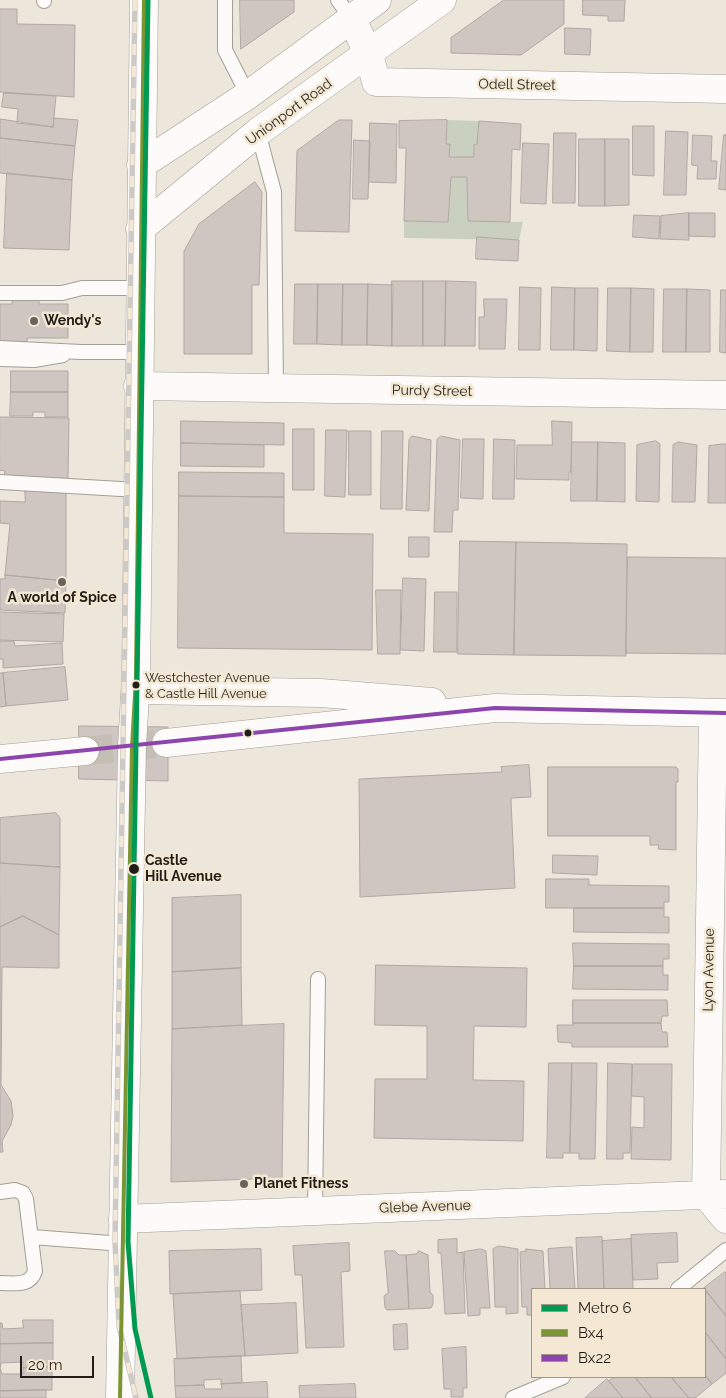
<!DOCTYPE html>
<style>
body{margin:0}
#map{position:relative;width:726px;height:1398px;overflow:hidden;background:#ede6db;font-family:Raleway,sans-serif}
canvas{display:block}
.legend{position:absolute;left:531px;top:1288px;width:175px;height:90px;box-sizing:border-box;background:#f4e8d4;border:1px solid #a09788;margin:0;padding:6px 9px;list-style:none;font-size:15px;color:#221e17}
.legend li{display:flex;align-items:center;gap:10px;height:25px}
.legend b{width:25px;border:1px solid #a09788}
.scale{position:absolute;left:20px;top:1356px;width:74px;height:22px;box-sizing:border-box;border:2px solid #221e17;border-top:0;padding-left:6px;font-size:15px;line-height:18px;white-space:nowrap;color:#221e17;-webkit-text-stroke:4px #f4e8d4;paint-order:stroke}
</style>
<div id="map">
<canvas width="726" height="1398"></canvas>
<ul class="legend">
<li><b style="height:6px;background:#009952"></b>Metro 6</li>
<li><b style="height:6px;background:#799534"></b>Bx4</li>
<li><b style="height:6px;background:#8e44ad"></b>Bx22</li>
</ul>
<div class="scale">20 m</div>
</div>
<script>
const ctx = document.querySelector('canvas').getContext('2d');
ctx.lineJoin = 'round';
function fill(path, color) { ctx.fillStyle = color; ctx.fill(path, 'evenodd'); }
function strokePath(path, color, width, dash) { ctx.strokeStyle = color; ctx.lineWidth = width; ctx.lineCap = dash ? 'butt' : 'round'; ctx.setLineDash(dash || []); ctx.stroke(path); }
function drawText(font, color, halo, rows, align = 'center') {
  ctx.font = font + ' Raleway,sans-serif'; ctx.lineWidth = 5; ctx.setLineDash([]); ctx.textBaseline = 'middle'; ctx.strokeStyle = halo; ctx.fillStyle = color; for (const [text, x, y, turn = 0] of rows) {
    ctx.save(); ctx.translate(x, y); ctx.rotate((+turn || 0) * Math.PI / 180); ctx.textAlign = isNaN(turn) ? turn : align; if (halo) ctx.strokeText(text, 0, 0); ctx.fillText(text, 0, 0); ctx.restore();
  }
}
const green = new Path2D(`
 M447 120 479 121 477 144 474 146V157H449L450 144H446Z
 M451 177H467L468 221 523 222 519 240 404 238V221L448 222Z`);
const building = new Path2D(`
 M240 0H294V12L241 49Z
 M504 0H564V24L521 55 451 53V38Z
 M583 0H625L624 21H608V16L583 15Z
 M0 9H17V24L75 25 74 97 0 92Z
 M565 28 591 29 590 55 565 54Z
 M4 93 56 96 53 127 17 123 18 109 2 107Z
 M54 118 78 120 75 146 0 138V119L53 127Z
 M339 120H352L349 232 295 231 297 151Z
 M447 120 446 144H450L449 157H474V145L477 144 479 121 521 124 520 150 512 149 510 222 468 221 467 177H451L448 222 404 221 406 148H399V121Z
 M370 123 397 124 396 183 369 182Z
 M633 126H654V176L633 175Z
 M666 131 688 132 686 195H664Z
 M554 133H576L575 203H553Z
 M693 135 712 136 711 161H717L716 179H697L698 166 692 165Z
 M724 135H726V190L719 189Z
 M0 138 75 146 72 180 0 173Z
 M579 139H605V206H579Z
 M605 139H629V205L605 206Z
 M354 140 370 141 368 199H353Z
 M523 143 549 144 546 204 521 203Z
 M7 173 72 180 69 250 4 248Z
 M255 182 262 192 259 285H252V354H184V251L199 224Z
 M689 213H715V237L689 236Z
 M689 213V240L660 239 661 216Z
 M634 215 660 216 659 239 633 237Z
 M477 237 519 240 518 261 476 259Z
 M392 281H423V346H392Z
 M423 281H446L445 346H423Z
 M446 281 476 282 475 346H445Z
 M295 284H318L317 344H294Z
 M318 284H343L342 345 317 344Z
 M343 284H368L367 345H342Z
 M368 284 393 285 392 346 367 345Z
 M520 287 541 288 540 350H519Z
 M552 287 575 288 574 350H551Z
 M575 288H598L597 351 574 350Z
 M608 288H631L630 352 607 351Z
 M631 288 654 289 653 352H630Z
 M664 289H687L686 352H663Z
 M687 289 710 290V352H686Z
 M721 290H726V353L720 352Z
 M12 297H39V304H68V338H27V342H0V304H12Z
 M484 299H507L505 349H479V317H484Z
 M11 371H68V392H11Z
 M11 392H68V417H45V412H33V416H10Z
 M0 417 69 418 68 479 4 477 5 471 0 470Z
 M181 421 284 423V445L181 443Z
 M552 421 572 422 571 472H569V480L516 479 517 445H552Z
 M293 429H314V490H293Z
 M326 430H347L345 497 325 496Z
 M349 431H371V495H349Z
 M382 431H403L402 509H381Z
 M412 436 431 440 429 511 406 510 409 440Z
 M441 436 460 440 458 510H453L452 532H434L437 440Z
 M463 439H484L483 499 461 498Z
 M494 439 515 440 514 499H493Z
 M656 441 660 444 659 502 636 501 637 445Z
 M572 442H598L597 501H571Z
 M598 442 625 443V502L597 501Z
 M678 442 697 445 695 502H672L673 445Z
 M181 443 264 445V467L181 466Z
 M722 444H726V503H708L709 446Z
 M179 472 284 473V497L179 496Z
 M25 488 66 490V581L5 575 10 524 0 523V501L25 502Z
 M179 496 284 497V533L373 534 372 650 178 648Z
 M409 537H429V557H409Z
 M460 541 516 542 514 655 458 654Z
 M516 542 627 544 626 656 514 655Z
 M628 557 726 558V654L626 653Z
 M5 575 66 581 65 613 0 610V579H5Z
 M403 578 426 579 424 651 401 650Z
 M376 590H401L400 654H378Z
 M435 592H457V652H434Z
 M0 612 64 614 63 642 0 640Z
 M0 641H14L15 646 62 643 63 664 3 668V659H0Z
 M65 667 68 700 6 706 3 673Z
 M0 673H3L6 706 0 707Z
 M79 726 168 727V781L79 779Z
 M529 765 531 797 511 798V801L515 888 360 897 359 779 502 772 501 767Z
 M548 767H676L678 769V782H676V850L658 849 659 845H650V836H548Z
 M56 813 60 818V867L0 863V818Z
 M553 855 598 856 597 875 553 873Z
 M0 863 60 867 59 935 23 916 0 927Z
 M546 879H589V885L669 886V902H664V908H546Z
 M241 895V968L172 972V898Z
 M574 908H664V917H669V933L574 932Z
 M23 916 59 935V968L2 967 1 1085 11 1101 13 1116 11 1125 2 1141 3 1152H0V927Z
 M573 943 669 944V959H663V966H574Z
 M376 965 527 968 526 1027 474 1026 473 1080 524 1081 523 1141 374 1138 375 1079H427V1026L375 1025Z
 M574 966H663V975H668V990L573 989Z
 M241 968 242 1025 172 1029V972Z
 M573 1000H667L668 1016H662L661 1023H573Z
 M573 1023H661L662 1032H667L668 1047H572V1043L558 1042 557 1025H573Z
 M284 1024 282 1178 171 1182 172 1029Z
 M549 1063H572L570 1153H563V1158H547Z
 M572 1063H597L595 1159H579V1153H570Z
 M608 1063 632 1064 630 1153H623V1159H607Z
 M633 1064H672L671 1160 631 1159 632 1127 644 1128V1097L632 1096Z
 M677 1233 678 1262 657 1263 658 1279 633 1280 631 1235Z
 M602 1237 604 1289H578L576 1238Z
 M457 1239V1253L463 1252 465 1313 445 1314 441 1253H438V1240Z
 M631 1239 633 1289H604L602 1241Z
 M349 1243 350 1271 341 1272 344 1347 306 1348 302 1275H295L293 1246Z
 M499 1246 518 1249V1313L506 1314V1307H495L493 1249Z
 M568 1247H572L575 1289H550L548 1249Z
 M261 1249 262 1290 170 1294 169 1251Z
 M481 1249 486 1251 490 1308H480V1315L468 1316 464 1252Z
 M526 1249 543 1251 545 1289H532V1315H527V1307H522L520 1252 526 1251Z
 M385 1251H395L399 1255H406L409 1309 387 1310 385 1308 384 1296 388 1293Z
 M419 1251 428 1255 430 1292 433 1295V1304L431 1308 409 1309 406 1255 416 1254Z
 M725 1272 726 1273V1316L704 1288Z
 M705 1290 726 1316V1359L705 1332Z
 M240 1291 245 1356 177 1359 173 1294Z
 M296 1303 298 1353 245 1356 241 1305Z
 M23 1320H53V1343L0 1344V1323H2L3 1329 23 1328Z
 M407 1324 408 1349 394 1350 393 1325Z
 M705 1332 726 1359V1373L712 1384 705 1375Z
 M53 1343V1367L23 1368V1362L1 1363 0 1368V1344Z
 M466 1347 467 1388H463V1397H451V1389H444L442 1349Z
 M241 1356 242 1383 221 1384V1379L204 1380V1385L175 1386 174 1359Z
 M52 1367V1390L0 1391V1368L2 1374H23V1368Z
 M705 1375 712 1384 695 1398H689L671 1377H705Z
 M615 1377H635L652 1398H623L609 1381Z
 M635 1377H671L689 1398H652Z
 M607 1379 623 1398H585Z
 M267 1382 268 1398H176L175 1386 204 1385 205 1389H222L221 1384Z
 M355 1384 356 1398H300L299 1386Z
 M46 1390V1398H0V1391Z`);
const secondaryTunnel = new Path2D(`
 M85 751 166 743`);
const lane = new Path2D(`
 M44 0V1
 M225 0V50L248 95
 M338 0 352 20
 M258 132 274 192 276 388
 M0 293H62L82 288H139
 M0 348 81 352H139
 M0 359 34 360 63 355
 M0 482 138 490
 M0 1192 15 1190 23 1193 26 1199 35 1271C30 1287 14 1283 0 1283
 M315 1211 318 979
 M32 1237 123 1244
 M678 1289 726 1250
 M513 1398 563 1377`);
const street = new Path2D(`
 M352 20 369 54 376 82 726 89
 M138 386 726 395
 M713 713 706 1195 726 1219
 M123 1219 726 1194`);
const secondary = new Path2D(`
 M141 165 248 95 377 0
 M140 229 258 132 442 0
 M136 690 321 693 432 702
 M166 743 495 708 726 713
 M0 759 85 751
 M120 1398 132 747 136 678 144 0`);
const rail = new Path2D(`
 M135 0 115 1241 119 1326 136 1398`);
const bus1 = new Path2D(`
 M120 1398 132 747 136 678 144 0`);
const bus2 = new Path2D(`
 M0 759 495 708 726 713`);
const metro1 = new Path2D(`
 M148 0 128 1242 135 1329 151 1398`);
const markers = [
 [34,321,5,"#69645c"],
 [62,582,5,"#69645c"],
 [136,685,4.5,"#221e17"],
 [248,733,4.5,"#221e17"],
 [134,869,6,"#221e17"],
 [244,1184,5,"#69645c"]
];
const busNames = [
 ["Westchester Avenue",145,678],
 ["& Castle Hill Avenue",145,694]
];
const streetNames = [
 ["Odell Street",517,85,1],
 ["Unionport Road",289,112,-36],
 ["Purdy Street",432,391,1],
 ["Lyon Avenue",709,970,-89],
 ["Glebe Avenue",425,1207,-2]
];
const poiNames = [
 ["Wendy's",44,321],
 ["A world of Spice",62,598,"center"],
 ["Planet Fitness",254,1184]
];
const stopNames = [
 ["Castle",145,861],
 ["Hill Avenue",145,877]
];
fill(green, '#c9d0c0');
fill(building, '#d0c6c1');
strokePath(building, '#afa8a3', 1);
strokePath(secondaryTunnel, '#c4beb4', 28, [28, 14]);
strokePath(lane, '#a39e96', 16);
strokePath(street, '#a39e96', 29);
strokePath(secondary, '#a39e96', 29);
strokePath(lane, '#fcfbfa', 14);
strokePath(street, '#fcfbfa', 28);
strokePath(secondary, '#fcfbfa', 28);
strokePath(rail, '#cccac7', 5.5);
strokePath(rail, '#f4e8d4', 4, [11]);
strokePath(bus1, '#799534', 4);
strokePath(bus2, '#8e44ad', 4);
strokePath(metro1, '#009952', 5);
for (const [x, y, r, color] of markers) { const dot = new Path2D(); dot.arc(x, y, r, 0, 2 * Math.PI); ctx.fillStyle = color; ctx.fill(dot); strokePath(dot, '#f4e8d4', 2); }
drawText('13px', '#221e17', '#f4e8d4', busNames, 'left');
drawText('14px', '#221e17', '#f4e8d4', streetNames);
drawText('bold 14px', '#221e17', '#f4e8d4', poiNames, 'left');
drawText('bold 14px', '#221e17', '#f4e8d4', stopNames, 'left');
</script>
